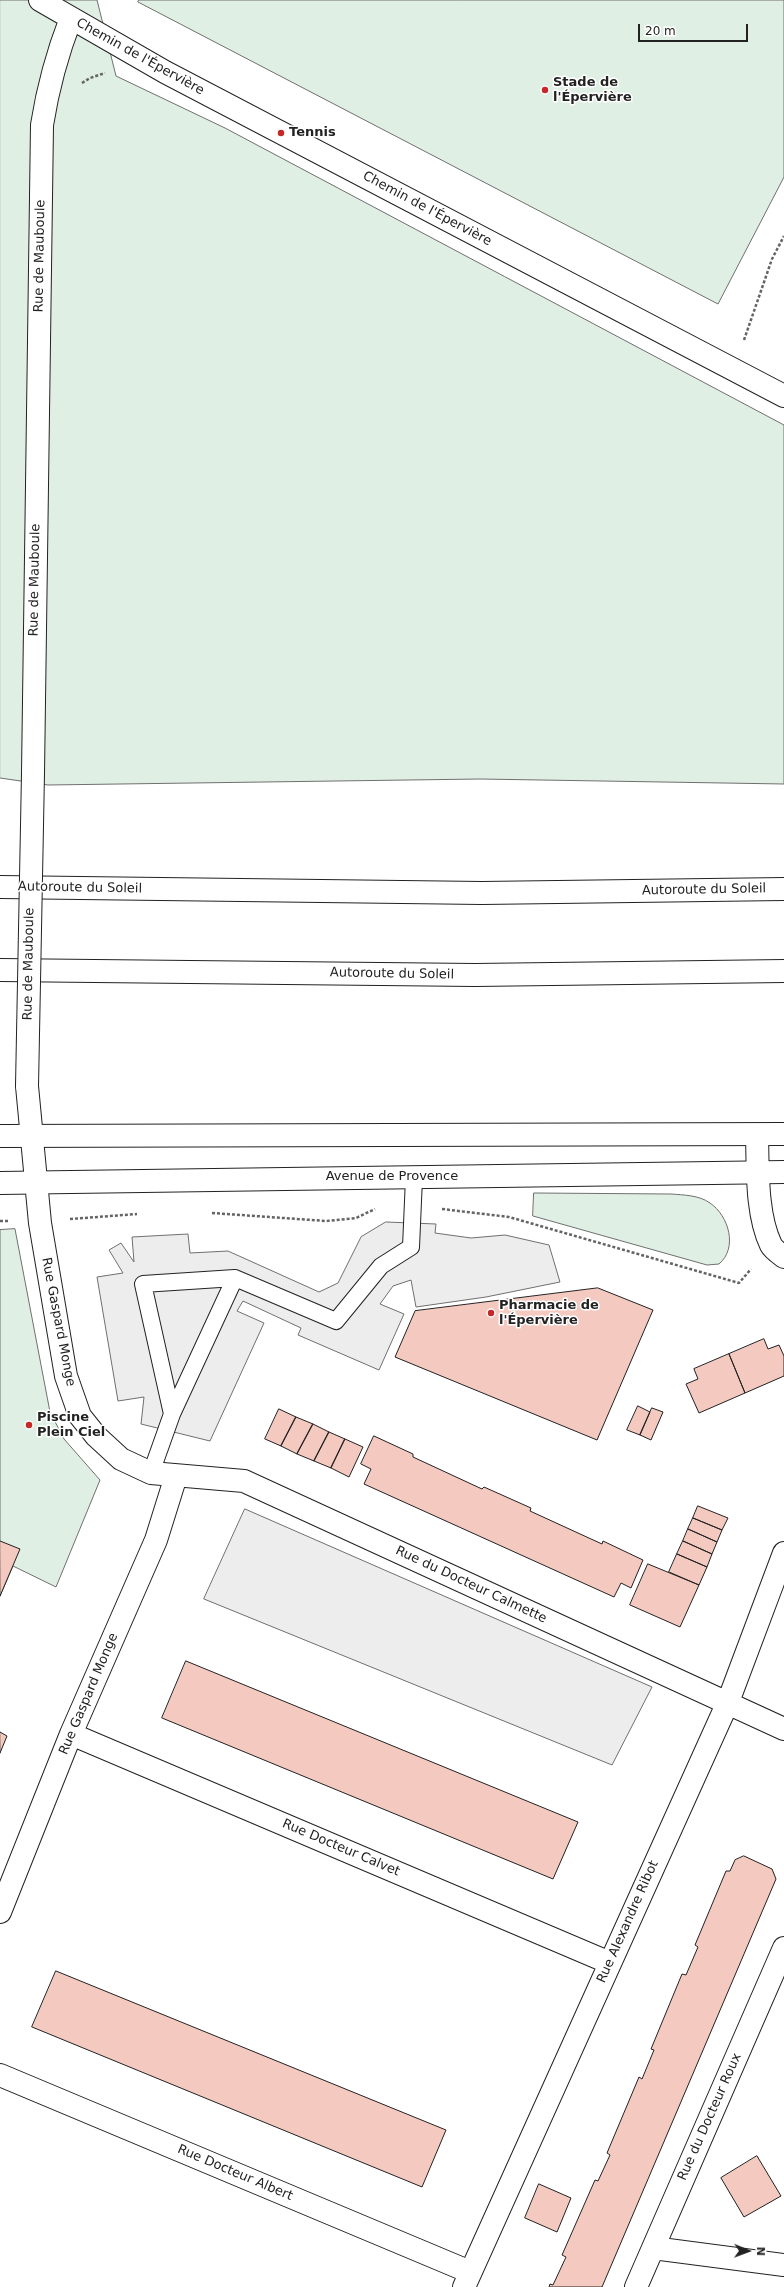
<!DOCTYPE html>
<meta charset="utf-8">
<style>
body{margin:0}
#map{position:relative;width:784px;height:2287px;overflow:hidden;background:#fff;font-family:"DejaVu Sans",sans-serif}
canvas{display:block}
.north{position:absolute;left:728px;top:2231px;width:40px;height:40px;-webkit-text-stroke:3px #fff;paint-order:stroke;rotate:91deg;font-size:11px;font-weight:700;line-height:16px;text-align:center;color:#222}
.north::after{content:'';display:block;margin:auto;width:14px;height:18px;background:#222;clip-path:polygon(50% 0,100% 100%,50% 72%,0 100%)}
.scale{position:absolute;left:638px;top:24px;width:110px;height:18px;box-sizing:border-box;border:2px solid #222;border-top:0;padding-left:5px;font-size:12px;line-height:14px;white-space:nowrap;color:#222;-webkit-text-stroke:3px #fff;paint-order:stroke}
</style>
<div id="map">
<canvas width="784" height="2287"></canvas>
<div class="north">N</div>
<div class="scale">20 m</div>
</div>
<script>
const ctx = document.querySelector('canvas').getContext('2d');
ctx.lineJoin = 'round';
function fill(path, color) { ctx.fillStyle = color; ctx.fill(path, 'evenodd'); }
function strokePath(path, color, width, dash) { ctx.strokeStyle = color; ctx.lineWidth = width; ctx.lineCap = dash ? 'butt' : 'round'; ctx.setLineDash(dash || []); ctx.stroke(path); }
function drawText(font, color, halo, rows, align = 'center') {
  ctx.font = font + ' "DejaVu Sans",sans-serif'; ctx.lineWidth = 3; ctx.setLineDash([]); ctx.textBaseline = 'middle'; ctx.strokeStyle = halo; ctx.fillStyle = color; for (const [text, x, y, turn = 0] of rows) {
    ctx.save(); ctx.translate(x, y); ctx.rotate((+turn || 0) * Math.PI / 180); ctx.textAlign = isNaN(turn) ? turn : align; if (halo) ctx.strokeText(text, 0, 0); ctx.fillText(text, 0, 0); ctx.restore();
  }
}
const green = new Path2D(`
 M0 0H97L116 76 225 128 784 425V784L480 779 48 785 0 778Z
 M139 0H784V177L718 304 138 2Z
 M534 1193 671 1194C683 1195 699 1195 710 1203 729 1216 738 1248 719 1264L707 1265 533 1216Z
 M15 1229 50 1412 64 1439 100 1480 56 1587 13 1566 0 1596V1230Z`);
const parking = new Path2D(`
 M386 1222 436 1224 435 1233 471 1238 505 1235 549 1245 560 1282 486 1297 416 1307 411 1280 393 1286 380 1304 404 1314 379 1370 298 1335 301 1328 243 1301 237 1311 264 1323 210 1441 141 1424 144 1397 118 1401 97 1277 123 1273 109 1250 121 1243 134 1262 132 1237 188 1234 190 1253 228 1251 319 1292 338 1283 361 1237Z
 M245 1509 652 1687 612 1765 204 1599Z`);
const building = new Path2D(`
 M598 1288 653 1310 597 1440 395 1357 415 1311Z
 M764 1339 768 1349 779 1345 784 1356V1376L745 1393 729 1354Z
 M729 1354 745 1393 699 1413 686 1384 698 1379 694 1369Z
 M638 1406 650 1412 640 1435 627 1430Z
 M652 1408 663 1412 651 1440 640 1435Z
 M279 1409 296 1417 281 1446 265 1439Z
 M296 1417 313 1424 297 1454 281 1446Z
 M313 1424 329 1432 314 1461 297 1454Z
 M329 1432 345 1439 331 1468 314 1461Z
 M374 1436 413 1454V1457L482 1489 484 1487 531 1508 530 1511 602 1544 603 1541 643 1560 631 1588 621 1583 614 1597 364 1484 371 1469 361 1464Z
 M345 1439 363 1447 349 1477 331 1468Z
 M698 1506 728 1518 722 1530 693 1518Z
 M693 1518 722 1530 717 1542 688 1529Z
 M688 1529 717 1542 712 1554 683 1541Z
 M0 1541 20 1549 0 1596Z
 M683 1541 712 1554 707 1567 677 1554Z
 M677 1554 707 1567 699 1585 669 1572Z
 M648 1564 699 1585 680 1627 630 1605Z
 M186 1661 578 1822 553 1879 162 1718Z
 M0 1732 7 1736 0 1753Z
 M744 1856 772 1869 776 1879 602 2287H549L550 2284 553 2285 566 2257 562 2255 595 2180 598 2181 610 2155 607 2153 639 2077 642 2079 654 2050 651 2049 682 1974 686 1975 698 1947 695 1945 726 1871H730L735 1860Z
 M56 1971 446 2130 422 2187 32 2027Z
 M757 2156 781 2196 744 2217 721 2178Z
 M539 2184 571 2198 557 2232 525 2218Z`);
const path = new Path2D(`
 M82 83 90 78 105 73
 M744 340 772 259 784 236
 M442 1209 509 1217 739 1283 751 1269
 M212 1213 326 1221 356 1218 375 1209
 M70 1219 137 1214
 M0 1221H10`);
const service = new Path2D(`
 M172 1414 143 1284 235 1278 336 1321 381 1266 411 1247 414 1178
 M151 1473 172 1414 235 1278`);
const minor = new Path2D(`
 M40 0 165 72 784 396
 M33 773 42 125C48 87 57 54 71 18
 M27 1086 40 1223 66 1376 80 1416 96 1436 121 1459 151 1473 244 1481 784 1729
 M71 1734 610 1963
 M0 1912 71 1734 156 1540 176 1476
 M0 2075 470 2272
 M653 2248 784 2265
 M464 2287 728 1702 784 1553
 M636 2287 784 1948`);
const tertiary = new Path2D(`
 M757 1135C758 1168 756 1214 771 1245 773 1249 780 1254 784 1257`);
const primary = new Path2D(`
 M0 1136 784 1134
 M0 1183 784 1172`);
const motorway = new Path2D(`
 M0 887 482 893 784 889
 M0 970 475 975 784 971`);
const minorBridge = new Path2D(`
 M27 1086 33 773`);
const markers = [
 [545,90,4,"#c62828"],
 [281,133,4,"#c62828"],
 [491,1313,4,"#c62828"],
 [29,1425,4,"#c62828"]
];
const streetNames = [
 ["Chemin de l'Épervière",140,57,29],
 ["Chemin de l'Épervière",427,209,28],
 ["Rue de Mauboule",40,256,-89],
 ["Rue de Mauboule",35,580,-89],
 ["Autoroute du Soleil",80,888,1],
 ["Autoroute du Soleil",704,890,-1],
 ["Rue de Mauboule",29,964,-89],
 ["Autoroute du Soleil",392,974,1],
 ["Avenue de Provence",392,1177],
 ["Rue Gaspard Monge",58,1322,79],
 ["Rue du Docteur Calmette",471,1585,25],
 ["Rue Gaspard Monge",89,1694,-67],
 ["Rue Docteur Calvet",341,1848,23],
 ["Rue Alexandre Ribot",628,1922,-66],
 ["Rue du Docteur Roux",710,2117,-66],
 ["Rue Docteur Albert",235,2173,23]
];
const poiNames = [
 ["Stade de",553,83],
 ["l'Épervière",553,98],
 ["Tennis",289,133],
 ["Pharmacie de",499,1306],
 ["l'Épervière",499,1321],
 ["Piscine",37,1418],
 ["Plein Ciel",37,1433]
];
fill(green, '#e0efe3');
strokePath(green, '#6f6f6f', 1);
fill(parking, '#ededed');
strokePath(parking, '#6f6f6f', 1);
fill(building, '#f3c9c0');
strokePath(building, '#222', 1);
strokePath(service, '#222', 18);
strokePath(minor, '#222', 24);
strokePath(tertiary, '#222', 24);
strokePath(primary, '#222', 24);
strokePath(motorway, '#222', 24);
strokePath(path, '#646464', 2.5, [3, 2]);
strokePath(service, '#fff', 16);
strokePath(minor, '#fff', 22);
strokePath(tertiary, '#fff', 22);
strokePath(primary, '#fff', 22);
strokePath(motorway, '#fff', 22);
strokePath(minorBridge, '#222', 24, []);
strokePath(minorBridge, '#fff', 22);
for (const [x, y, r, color] of markers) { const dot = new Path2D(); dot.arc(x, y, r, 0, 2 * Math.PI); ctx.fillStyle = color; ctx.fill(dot); strokePath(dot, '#fff', 1.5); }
drawText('13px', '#222', '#fff', streetNames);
drawText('bold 13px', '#222', '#fff', poiNames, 'left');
</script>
